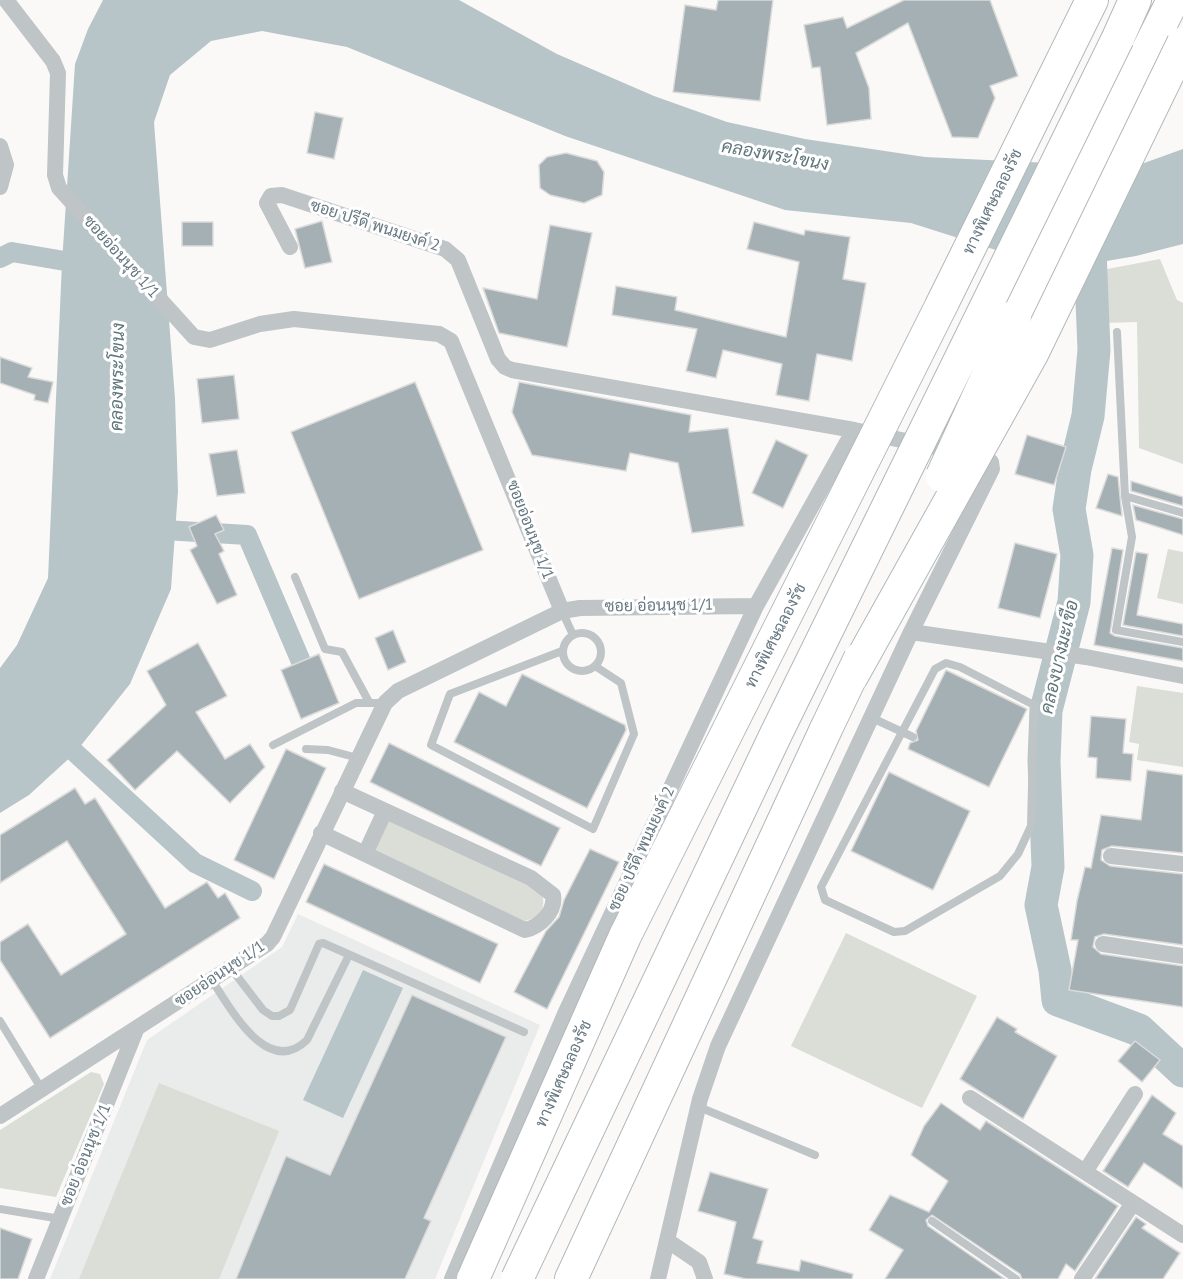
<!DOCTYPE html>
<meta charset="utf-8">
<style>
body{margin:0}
canvas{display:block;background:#faf9f7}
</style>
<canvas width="1183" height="1279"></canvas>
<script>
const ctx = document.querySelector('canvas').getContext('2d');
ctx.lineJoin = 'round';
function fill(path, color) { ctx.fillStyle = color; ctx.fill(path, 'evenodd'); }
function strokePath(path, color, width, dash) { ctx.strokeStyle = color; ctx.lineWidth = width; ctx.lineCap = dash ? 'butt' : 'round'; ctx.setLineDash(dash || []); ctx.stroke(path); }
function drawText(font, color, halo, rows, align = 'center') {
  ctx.font = font + ' "PT Sans",Sarabun,sans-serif'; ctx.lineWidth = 6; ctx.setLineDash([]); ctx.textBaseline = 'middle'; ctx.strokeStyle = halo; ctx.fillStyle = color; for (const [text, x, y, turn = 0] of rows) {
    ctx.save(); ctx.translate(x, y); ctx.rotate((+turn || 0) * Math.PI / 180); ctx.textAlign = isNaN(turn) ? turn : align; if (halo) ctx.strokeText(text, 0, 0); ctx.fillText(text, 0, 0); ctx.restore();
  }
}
const built = new Path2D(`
 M298 914 540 1025 435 1279H50L147 1040 282 947Z`);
const green = new Path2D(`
 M1160 259 1177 300 1183 303V464L1139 448 1137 322 1104 323 1102 270Z
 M1168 549 1183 552V604L1157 598Z
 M1137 686 1183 693V767L1137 760 1139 744 1129 742Z
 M386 817 539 889C546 900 544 907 538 917L525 921 373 852Z
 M846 933 977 996 922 1108 791 1046Z
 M91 1072 100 1074 104 1084 56 1197 0 1188V1130Z
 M159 1083 279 1131 219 1279H79Z`);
const water = new Path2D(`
 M103 0H459L557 54 654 96 727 122 805 139 925 157 1133 167 1183 149V244L1136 256 1089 264 1021 258 911 223 785 210 565 136 347 47 262 31 211 41 170 75 154 122 175 399 178 491 171 589 130 684 75 753 29 795 0 813V668L17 645 48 578 62 263 75 64 88 29Z
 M363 970 403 988 343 1118 303 1100Z`);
const canal = new Path2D(`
 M0 258 12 252 88 265
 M148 529 247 535 311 685
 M56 735 195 863 252 891`);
const river = new Path2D(`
 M1089 226 1094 350 1088 416 1075 469 1069 509 1077 555 1074 602 1046 710 1044 761 1048 867 1041 905 1055 970 1058 1000 1139 1030 1183 1071`);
const building = new Path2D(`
 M718 0H773L760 101 673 92 685 5 716 10Z
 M904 0H990L1018 76 990 86 995 98 978 138 952 137 908 23 856 53 869 88 871 119 827 125 820 67 812 68 804 25 843 17 847 28Z
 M315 112 343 118 334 159 307 153Z
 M566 153 597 161 604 172 602 195 584 203 550 195 540 188 539 165 547 157Z
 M322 221 332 262 305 268 295 229Z
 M182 222H213V246H182Z
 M754 222 804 235 805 230 850 237 843 279 866 283 852 361 817 354 809 401 776 395 782 364 723 350 716 378 686 371 697 329 612 315 616 286 677 297 675 310 786 337 799 262 747 249Z
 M550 225 592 233 567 347 499 333 483 288 537 299Z
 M0 357 32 368 28 377 53 382 48 403 34 400 35 395 0 383Z
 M234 375 239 419 202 423 197 379Z
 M415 382 483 550 359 599 291 432Z
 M519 382 691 415 689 432 728 428 744 526 692 533 678 463 630 453 626 471 532 455 512 412Z
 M1027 435 1066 447 1054 485 1015 474Z
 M776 440 808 455 783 508 752 493Z
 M237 450 245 493 217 496 209 454Z
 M1108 474 1118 477 1122 516 1096 508Z
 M1131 481 1183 497V506L1131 491Z
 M1133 505 1183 519V535L1136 520Z
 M216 515 224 530 215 534 224 551 219 554 237 595 217 604 190 550 197 546 189 527Z
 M1015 543 1057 554 1040 618 998 608Z
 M1112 548 1123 550 1110 633 1115 636 1183 648V661L1094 645Z
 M1136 552 1148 554 1137 615 1183 624V636L1123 625Z
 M393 630 406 662 388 670 375 638Z
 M198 643 227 696 196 712 225 759 250 744 265 767 230 803 177 751 135 790 107 760 166 705 147 671Z
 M319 654 339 703 301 719 281 670Z
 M946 670 1027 709 989 787 908 749 910 743 918 740 916 731Z
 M522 674 625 725 626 730 587 808 454 742 479 692 506 706Z
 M1091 716 1126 719 1123 753 1133 754 1131 781 1096 778 1097 758 1088 757Z
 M389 743 560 828 541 866 370 782Z
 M286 749 326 768 274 879 234 860Z
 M1147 770 1183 775V853L1112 846 1102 850 1101 860 1110 866 1183 874V945L1104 934 1095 937 1093 947 1101 954 1183 966V1007L1069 990 1078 940H1071L1077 901 1085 867 1091 868 1101 815 1141 820Z
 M889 772 970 811 933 890 851 851Z
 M75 788 85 804 95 798 165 908 207 882 218 898 225 893 240 918 50 1038 0 960V942L28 924 61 975 126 934 67 841 0 883V835Z
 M590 849 619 862 547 1009 514 992 546 931 559 917 564 900Z
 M324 864 498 944 480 983 306 902Z
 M412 995 506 1037 424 1218 431 1221 405 1279H236L286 1156 330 1175Z
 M997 1017 1017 1029 1015 1032 1057 1056 1023 1119 960 1079Z
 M1135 1041 1160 1060 1142 1082 1118 1061Z
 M1152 1095 1176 1113 1163 1134 1183 1146V1189L1144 1163 1128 1187 1103 1171Z
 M941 1103 980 1130 986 1121 1118 1206 1075 1271 1066 1264 1058 1279H1022L1020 1274 932 1215 926 1220 928 1226 1005 1279H885L903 1250 869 1230 890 1195 929 1212 948 1181 911 1155 924 1126Z
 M710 1172 768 1189 753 1238 763 1241 757 1263 799 1271 801 1260 853 1274 852 1279H746L724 1274 736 1222 698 1211Z
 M1136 1217 1146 1224 1142 1228 1180 1253 1163 1279H1095Z
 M0 1228 32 1239 18 1279H0Z`);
const lane = new Path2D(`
 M1117 332 1125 496 1132 537 1116 630 1183 642
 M1125 496 1183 513
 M295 577 325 649 342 652 369 702
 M562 611 573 635
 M563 652a19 19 0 1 1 38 0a19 19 0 1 1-38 0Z
 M562 651 450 694 431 745 593 829 634 734 621 683 595 666
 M946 663 960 667 1034 705 1031 826 1018 854 1000 876 905 931 894 932 825 900 821 887 935 669Z
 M870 717 913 737
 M273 745 356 703H385
 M306 749 328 750 358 758
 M230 967 263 1010 272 1016H279L290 1010 319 944 323 943 524 1032
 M211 979C230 1007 267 1079 307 1040L349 955
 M0 1021 41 1088
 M699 1107 815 1155
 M0 1209 61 1219
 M932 1221 1016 1279`);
const street = new Path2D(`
 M0 146 6 165 0 187
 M290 247 267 203 271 196 282 195 445 249 458 260 498 359 505 367 512 370 854 430
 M562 611 580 608 756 606
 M911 632 1086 657 1183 676
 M321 833 525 930C540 927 556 911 553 895L531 878 342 791
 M365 854 385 811
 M1111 856 1183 864
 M1103 944 1183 956
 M970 1098 1183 1235
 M0 1116 267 944 273 937 385 703 398 691 562 611 451 341 439 334 294 319 260 324 210 340 194 337 59 188 55 175 58 73 53 61 6 0
 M1085 1172 1135 1094
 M668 1241 699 1262 705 1279
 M36 1279 136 1030
 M452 1279 565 1014 756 606 854 430 986 458 991 462 992 469 911 632 718 1046 700 1099 658 1279
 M1082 1279 1133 1203`);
const highway = new Path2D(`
 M1118 38 1135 0
 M942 304 1092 0
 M1015 316 1173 0
 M571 1279 826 729`);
const highwayBridge = new Path2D(`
 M942 476 1015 316
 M851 678 1032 354 1183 43
 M826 729 860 658
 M473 1279 625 936 942 304
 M517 1279 776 734 1118 38`);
const streetNames = [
 ["ทางพิเศษฉลองรัช",993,202,-64],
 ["ซอย ปรีดี พนมยงค์ 2",375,226,18],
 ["ซอยอ่อนนุช 1/1",121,257,48],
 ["ซอยอ่อนนุช 1/1",530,530,69],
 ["ซอย อ่อนนุช 1/1",659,606,-1],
 ["ทางพิเศษฉลองรัช",776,636,-63],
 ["ซอย ปรีดี พนมยงค์ 2",642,849,-65],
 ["ซอยอ่อนนุช 1/1",220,974,-34],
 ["ทางพิเศษฉลองรัช",564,1074,-66],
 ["ซอย อ่อนนุช 1/1",86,1155,-68]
];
const waterNames = [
 ["คลองพระโขนง",775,156,10],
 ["คลองพระโขนง",118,377,-89],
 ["คลองบางมะเขือ",1060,657,-77]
];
fill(built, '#eaebeb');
fill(green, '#daded7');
fill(water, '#b8c5c8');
strokePath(canal, '#b8c5c8', 20);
strokePath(river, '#b8c5c8', 33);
fill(building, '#a5b0b5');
strokePath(building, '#dbdbda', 1.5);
strokePath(highway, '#b3b8bb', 34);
strokePath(lane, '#bfc4c7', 8);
strokePath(street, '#bfc4c7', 16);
strokePath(highway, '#fff', 32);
strokePath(highwayBridge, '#b3b8bb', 34, []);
strokePath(highwayBridge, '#fff', 32);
drawText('16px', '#667881', '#fff', streetNames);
drawText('italic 18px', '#60767b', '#fff', waterNames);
</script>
